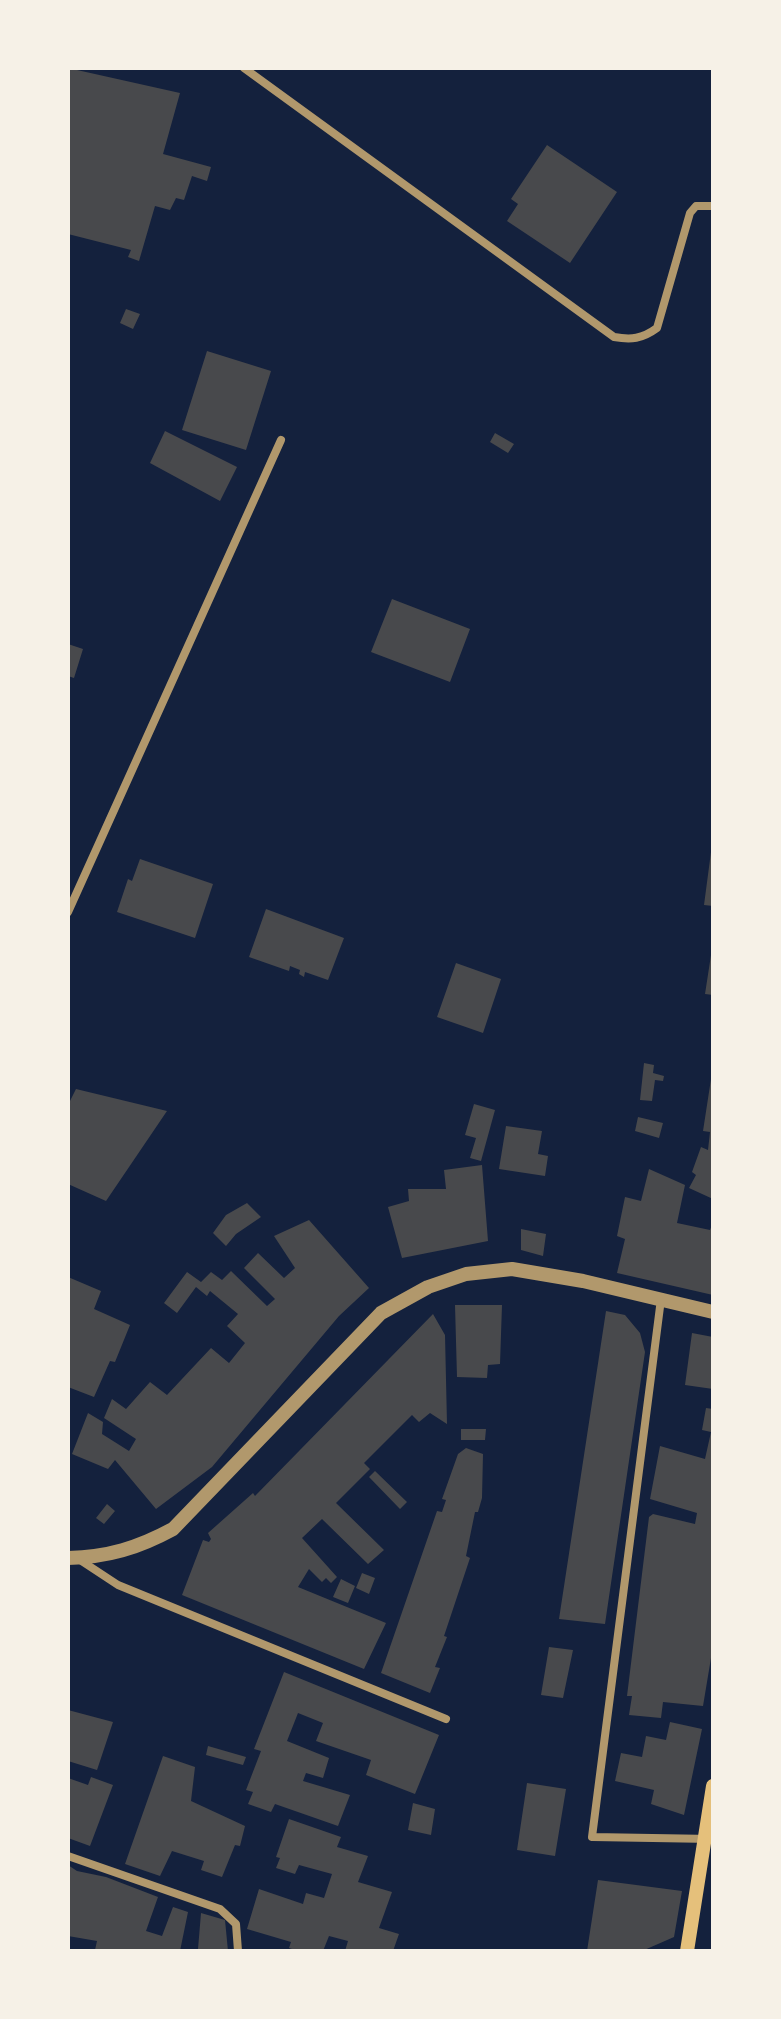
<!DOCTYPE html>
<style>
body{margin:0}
#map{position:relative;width:781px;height:2019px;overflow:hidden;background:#14213d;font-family:Signika,sans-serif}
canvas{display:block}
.frame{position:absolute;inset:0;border:70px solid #f6f1e7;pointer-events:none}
</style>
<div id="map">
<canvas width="781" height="2019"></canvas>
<div class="frame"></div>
</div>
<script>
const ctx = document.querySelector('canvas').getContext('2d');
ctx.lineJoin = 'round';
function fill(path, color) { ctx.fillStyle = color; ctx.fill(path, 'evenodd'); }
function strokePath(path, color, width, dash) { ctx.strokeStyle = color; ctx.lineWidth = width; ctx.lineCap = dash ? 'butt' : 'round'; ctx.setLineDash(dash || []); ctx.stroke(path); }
const building = new Path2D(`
 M68 68 180 93 163 154 211 167 207 181 192 176 184 200 176 198 170 210 155 206 139 261 128 257 131 250 68 234Z
 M547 145 617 192 570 263 507 221 518 204 511 199Z
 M126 309 140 314 133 329 120 323Z
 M207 351 271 371 246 450 182 430Z
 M165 431 237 467 220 501 150 463Z
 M495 433 514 444 508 453 490 442Z
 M392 599 470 629 450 682 371 652Z
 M68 644 83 649 74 678 68 676Z
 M711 852 713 853V906L704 905Z
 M140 859 213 884 195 938 117 912 128 879 132 881Z
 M266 909 344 938 328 980 305 972 304 977 299 974 300 970 290 966 289 971 249 957Z
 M711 955H713V995L705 994Z
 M456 963 501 979 483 1033 437 1017Z
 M644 1063 654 1065 653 1073 664 1076 663 1081 655 1080 652 1101 640 1100Z
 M711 1079H713V1199L689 1188 696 1175 692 1172 701 1147 708 1150 710 1132 703 1131Z
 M76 1089 167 1111 106 1201 68 1184V1105Z
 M474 1104 495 1110 481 1161 470 1158 476 1138 465 1135Z
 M638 1117 663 1123 659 1138 635 1131Z
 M506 1126 542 1131 538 1154 548 1156 545 1176 499 1169Z
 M482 1165 488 1241 402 1258 388 1207 409 1201 408 1189H446L444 1170Z
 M649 1169 685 1185 677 1223 710 1230 713 1222V1295L617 1273 625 1239 617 1236 625 1197 641 1201Z
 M247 1203 261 1217 236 1234 226 1246 213 1233 226 1215Z
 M309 1220 369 1288 339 1316 212 1467 156 1509 115 1460 108 1469 72 1454 88 1413 103 1422 102 1434 129 1451 136 1439 104 1418 112 1399 126 1409 150 1382 167 1395 211 1348 229 1363 245 1343 227 1326 238 1314 210 1291 207 1296 196 1287 177 1313 164 1303 187 1272 201 1282 211 1272 222 1280 231 1271 267 1306 275 1299 244 1268 258 1253 284 1278 295 1268 274 1236Z
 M521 1229 546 1234 543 1256 521 1250Z
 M68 1277 101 1291 94 1309 130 1325 115 1362 110 1361 94 1397 68 1387Z
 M455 1305H502L500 1364 488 1365 487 1378 457 1377Z
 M606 1311 625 1315 640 1333 645 1352 605 1624 559 1619Z
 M433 1314 445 1335 447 1424 430 1413 419 1422 412 1415 364 1463 370 1469 336 1503 384 1550 368 1564 322 1519 302 1538 337 1577 331 1583 326 1578 322 1582 309 1569 298 1587 386 1623 364 1669 182 1595 203 1540 209 1542 211 1539 208 1533 253 1493 255 1496Z
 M692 1333 713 1337V1389L685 1385Z
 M706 1408 713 1409V1646L703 1706 663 1702 661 1718 629 1715 632 1696H627L649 1517 653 1514 695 1524 697 1513 650 1499 660 1446 705 1459 711 1432 702 1430Z
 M461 1429H486L485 1440H461Z
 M466 1448 483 1454 482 1498 478 1512H475L466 1556 470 1558 444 1636 447 1637 435 1667 440 1668 430 1693 381 1673 437 1511 442 1512 446 1500 442 1499 458 1454Z
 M375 1471 407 1502 400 1509 369 1477Z
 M107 1504 115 1511 104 1524 96 1518Z
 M362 1573 375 1578 369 1594 356 1588Z
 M341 1579 355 1586 348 1603 333 1597Z
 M549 1647 573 1650 563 1698 541 1695Z
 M284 1672 439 1735 415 1794 366 1775 371 1760 316 1741 323 1723 298 1713 287 1741 329 1758 323 1778 306 1773 303 1781 350 1795 338 1826 275 1804 271 1812 248 1804 253 1792 246 1790 261 1751 254 1749Z
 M68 1710 113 1722 97 1770 68 1761Z
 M670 1722 702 1729 684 1815 651 1804 654 1790 615 1781 621 1753 642 1757 646 1736 666 1740Z
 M208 1746 246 1757 243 1765 206 1755Z
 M163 1756 195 1767 191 1801 245 1826 240 1846 235 1845 222 1877 201 1870 204 1861 172 1851 160 1876 125 1864Z
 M91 1777 113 1785 90 1846 68 1838V1778L88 1785Z
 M527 1783 566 1789 555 1856 517 1850Z
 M413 1803 435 1809 431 1835 408 1830Z
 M289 1819 341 1837 337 1847 368 1856 358 1882 392 1892 379 1928 399 1934 393 1951H345L348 1941 329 1936 323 1951H298L289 1948 291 1942 247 1929 259 1889 303 1904 306 1893 324 1898 332 1874 299 1865 295 1874 276 1868 280 1858 276 1857Z
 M68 1865 77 1871 106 1877 158 1897 146 1931 162 1936 173 1907 188 1912 180 1951H104L95 1950 97 1941 68 1936Z
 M598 1880 682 1891 674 1937 642 1951H587Z
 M201 1913 225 1920 228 1951 198 1949Z`);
const minor = new Path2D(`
 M244 68 614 337C631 340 642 339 657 328L690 213 696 206H713
 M68 912 281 440
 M661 1299 592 1837 713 1839
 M77 1558 118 1585 446 1719
 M68 1856 220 1909 236 1924 238 1951`);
const tertiary = new Path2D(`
 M68 1558C108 1557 138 1548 173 1529L381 1313 428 1287 466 1274 512 1269 583 1281 713 1312`);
const secondary = new Path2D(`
 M687 1951 713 1786`);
fill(building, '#48494c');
strokePath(minor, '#b1986c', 8);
strokePath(tertiary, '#b1986c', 14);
strokePath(secondary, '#e5c07b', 14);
</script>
